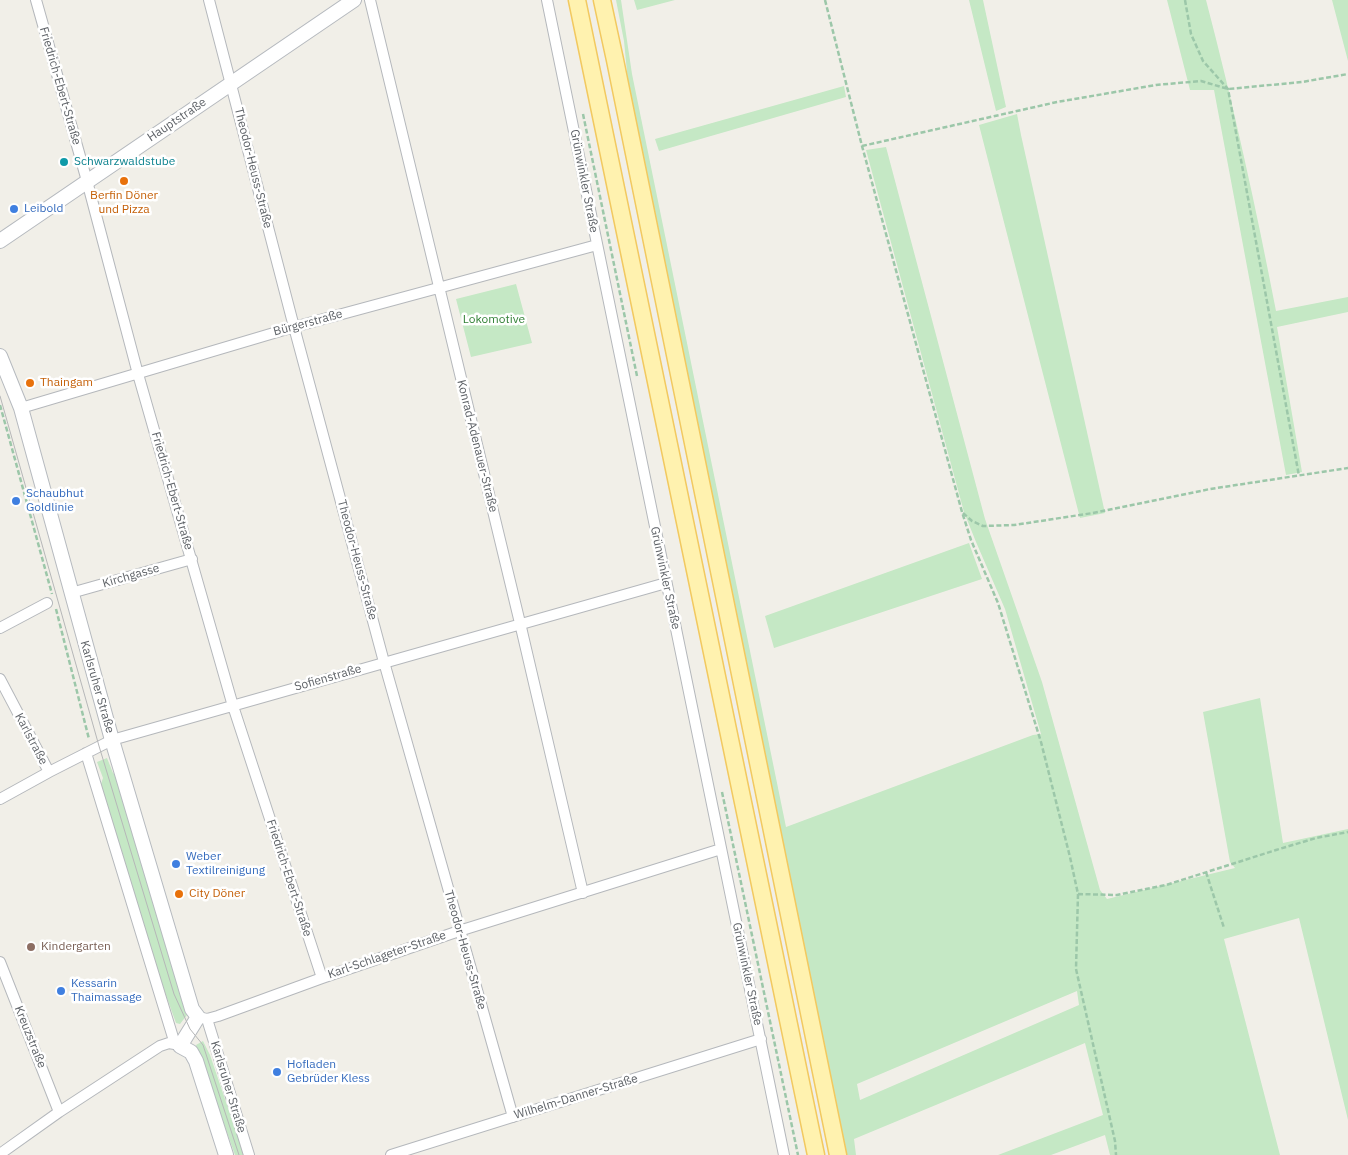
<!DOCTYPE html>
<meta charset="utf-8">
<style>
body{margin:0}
canvas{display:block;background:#f1efe8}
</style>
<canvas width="1348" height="1155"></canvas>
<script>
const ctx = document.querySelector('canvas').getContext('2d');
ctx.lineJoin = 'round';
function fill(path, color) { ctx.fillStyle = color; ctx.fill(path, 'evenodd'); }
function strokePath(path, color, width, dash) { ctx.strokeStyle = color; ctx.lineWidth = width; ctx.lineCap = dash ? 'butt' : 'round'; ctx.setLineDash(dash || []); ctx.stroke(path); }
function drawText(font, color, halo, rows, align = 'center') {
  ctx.font = font + ' "IBM Plex Sans",sans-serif'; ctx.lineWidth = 5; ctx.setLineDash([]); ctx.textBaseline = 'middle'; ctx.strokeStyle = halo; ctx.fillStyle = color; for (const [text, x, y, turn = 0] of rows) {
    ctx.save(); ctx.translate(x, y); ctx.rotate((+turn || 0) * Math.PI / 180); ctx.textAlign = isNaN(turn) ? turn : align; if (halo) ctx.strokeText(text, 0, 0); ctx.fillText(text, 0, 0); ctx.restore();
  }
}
const green = new Path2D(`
 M616 0H621L632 74 786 827 1033 735 1041 734 1005 609 976 542 964 512 866 150 886 147 985 519 1042 682 1100 890 1107 899 1235 868 1230 862 1203 712 1260 698 1283 843 1348 829V1120L1299 918 1224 939 1280 1155H1110L1105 1135 1051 1155H998L1103 1115 1085 1043 854 1139 856 1155H844L628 82 624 41ZM1077 991 1079 1005 860 1100 857 1084Z
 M634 0H675L637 10Z
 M969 0H983L1006 107 996 111Z
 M1167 0H1206C1233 103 1256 207 1276 311L1348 297V312L1277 327 1302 472 1286 475 1214 90H1190Z
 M1332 0H1348V61Z
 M844 86 846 97 659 151 655 139Z
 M1017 114 1021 135 1105 513 1080 518 979 125Z
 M516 284 532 343 471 357 456 299Z
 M969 543 982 579 774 648 765 616Z
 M107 758 113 773 119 777 187 1015 180 1024 176 1023 150 951 100 787 103 778 97 762Z
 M203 1041 210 1055 244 1155H235L196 1045Z`);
const path = new Path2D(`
 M825 0 862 146 962 512 971 540 998 603 1041 742 1070 857 1078 894 1076 969 1115 1141 1116 1155
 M1185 0 1191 34 1203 61 1228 89 1299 476
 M583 114 637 376
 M862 146 1057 102 1156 85 1201 81 1228 89 1302 82 1348 74
 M0 405 52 594
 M963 513 972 521 983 526 1014 525 1093 513 1210 489 1348 468
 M56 609 89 739
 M722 792 798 1155
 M1206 872 1224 928
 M1078 894 1117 895 1166 885 1276 850 1316 838 1348 832`);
const street = new Path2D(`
 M36 0 87 181 138 374 233 706 322 978
 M209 0 294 327 384 662 513 1117
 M370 0 520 623 583 893
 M547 0 784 1155
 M21 408 294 327 597 245
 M71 593 192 559
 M0 628 47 603
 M0 679 49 772
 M86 753 175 1044
 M0 799 49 772 112 740 666 583
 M0 962 59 1112
 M198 1017 207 1019 218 1016 322 978 459 931 721 849
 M207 1019 249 1155
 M0 1154 59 1112 160 1046 169 1043 180 1045
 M391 1155 761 1039`);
const secondary = new Path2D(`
 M0 241 354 0
 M0 356 21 408 112 740 189 999 192 1009 198 1017 180 1046 191 1052 196 1061 226 1155`);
const primary = new Path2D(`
 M577 0 816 1155
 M602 0 615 60 838 1155`);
const tram = new Path2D(`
 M0 396 99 746 174 994 190 1029 203 1045 239 1155`);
const markers = [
 [64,162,5,"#0f9aa8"],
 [124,181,5,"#e8710a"],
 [14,209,5,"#3f7fe0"],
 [30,383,5,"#e8710a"],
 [16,501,5,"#3f7fe0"],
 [176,864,5,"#3f7fe0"],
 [179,894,5,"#e8710a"],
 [31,947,5,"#8d6e63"],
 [61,991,5,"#3f7fe0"],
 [277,1072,5,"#3f7fe0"]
];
const streetNames = [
 ["Friedrich-Ebert-Straße",60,86,74],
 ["Hauptstraße",177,120,-34],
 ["Theodor-Heuss-Straße",253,168,76],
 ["Grünwinkler Straße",584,181,79],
 ["Bürgerstraße",308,323,-15],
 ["Konrad-Adenauer-Straße",477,446,76],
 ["Friedrich-Ebert-Straße",172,491,74],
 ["Theodor-Heuss-Straße",357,560,75],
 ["Kirchgasse",131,576,-16],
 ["Grünwinkler Straße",665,578,78],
 ["Sofienstraße",328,678,-16],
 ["Karlsruher Straße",97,687,74],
 ["Karlstraße",31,739,62],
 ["Friedrich-Ebert-Straße",289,878,72],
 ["Theodor-Heuss-Straße",465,950,74],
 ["Karl-Schlageter-Straße",387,955,-19],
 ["Grünwinkler Straße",747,974,78],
 ["Kreuzstraße",30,1037,68],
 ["Karlsruher Straße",228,1087,73],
 ["Wilhelm-Danner-Straße",576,1097,-17]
];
const cultureNames = [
 ["Schwarzwaldstube",74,162]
];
const foodNames = [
 ["Berfin Döner",124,196,"center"],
 ["und Pizza",124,210,"center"],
 ["Thaingam",40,383],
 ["City Döner",189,894]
];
const shopNames = [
 ["Leibold",24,209],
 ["Schaubhut",26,494],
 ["Goldlinie",26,508],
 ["Weber",186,857],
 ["Textilreinigung",186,871],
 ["Kessarin",71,984],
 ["Thaimassage",71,998],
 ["Hofladen",287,1065],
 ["Gebrüder Kless",287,1079]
];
const parkNames = [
 ["Lokomotive",494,320]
];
const educationNames = [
 ["Kindergarten",41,947]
];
fill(green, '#c5e8c5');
strokePath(street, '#b5b8bc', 12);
strokePath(secondary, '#b6babf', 16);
strokePath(primary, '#f2c960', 19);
strokePath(path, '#9cc7a9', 2.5, [5, 2.5]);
strokePath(street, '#fff', 10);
strokePath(secondary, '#fff', 14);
strokePath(primary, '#fff2af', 16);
strokePath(tram, '#b6b7b8', 1);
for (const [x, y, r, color] of markers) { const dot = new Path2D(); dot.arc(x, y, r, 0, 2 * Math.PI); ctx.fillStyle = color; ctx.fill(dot); strokePath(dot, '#fff', 2); }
drawText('12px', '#5f6368', '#fff', streetNames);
drawText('12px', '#0d838f', '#fff', cultureNames, 'left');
drawText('12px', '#c56008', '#fff', foodNames, 'left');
drawText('12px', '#366cbe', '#fff', shopNames, 'left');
drawText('12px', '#348238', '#fff', parkNames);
drawText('12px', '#785e54', '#fff', educationNames, 'left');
</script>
